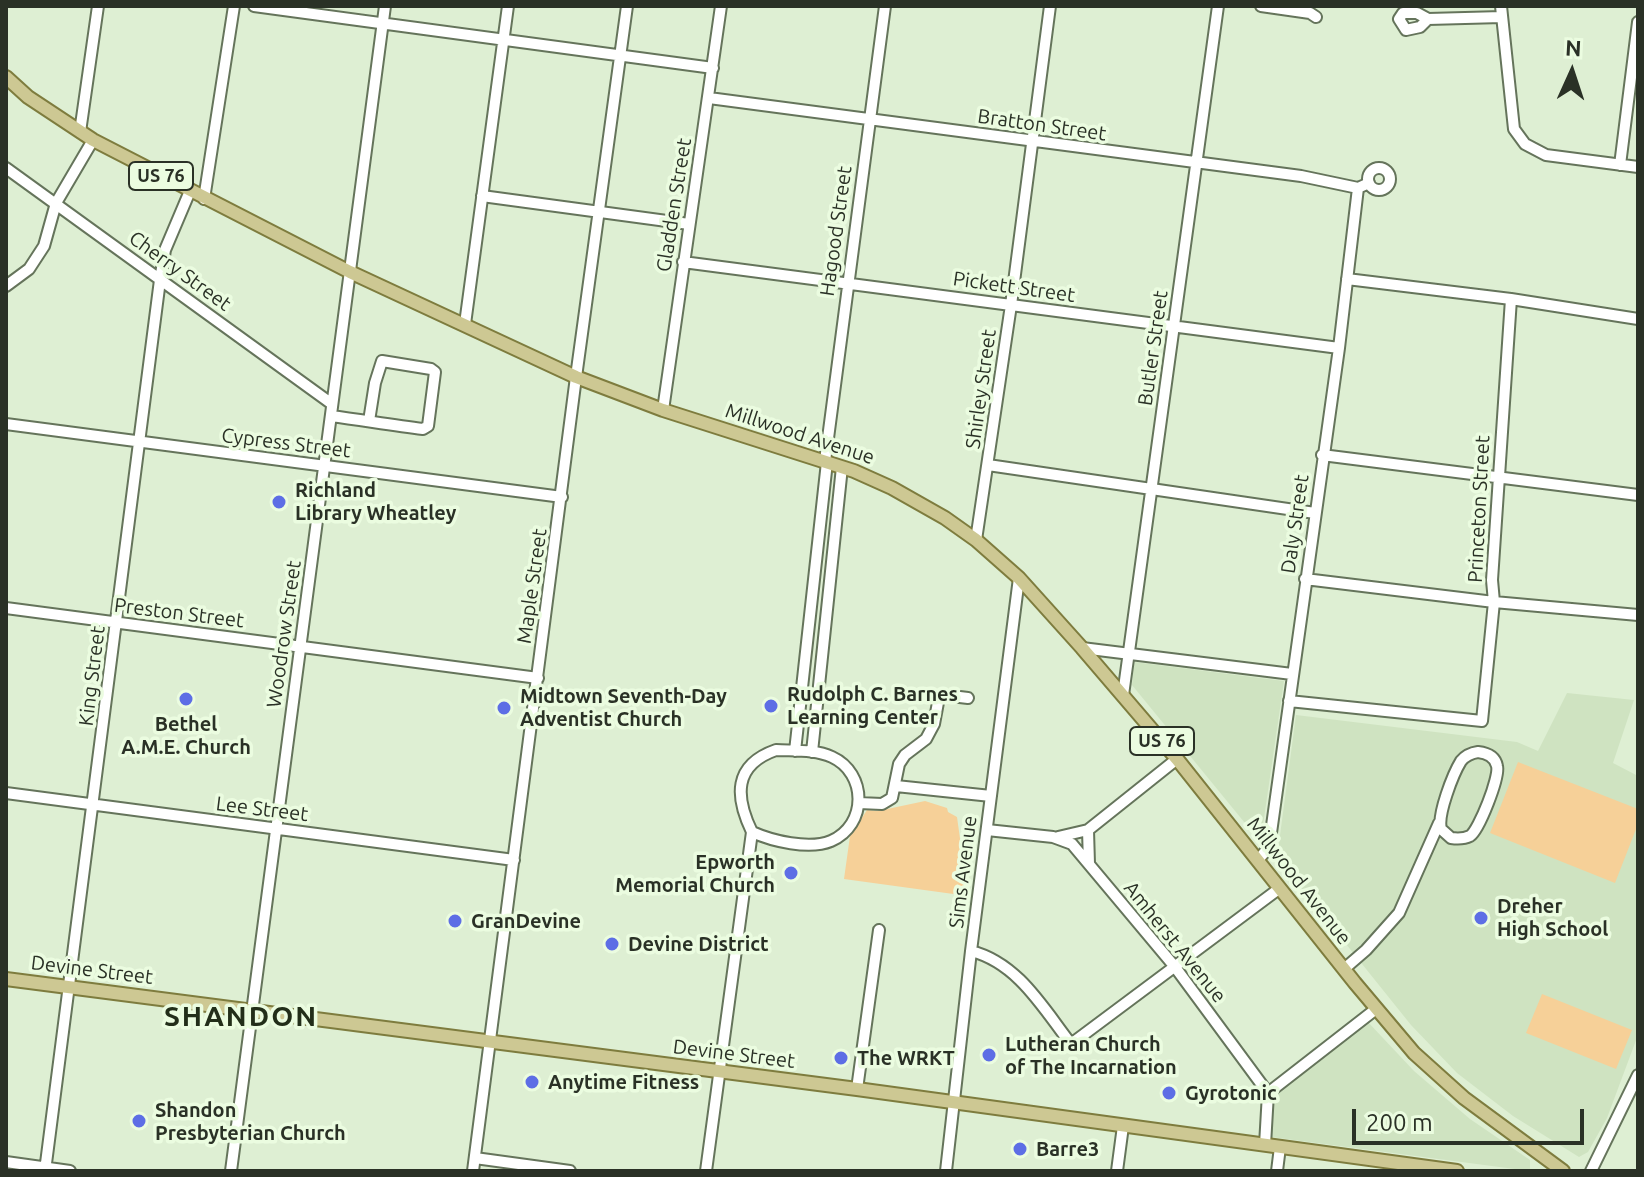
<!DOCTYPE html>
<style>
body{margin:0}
#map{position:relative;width:1644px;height:1177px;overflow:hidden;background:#deefd3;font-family:Ubuntu,sans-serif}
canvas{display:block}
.frame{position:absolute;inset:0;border:8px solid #2a3126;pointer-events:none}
.north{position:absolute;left:1532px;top:32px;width:80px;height:80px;-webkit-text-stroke:6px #ebfce0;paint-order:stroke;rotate:3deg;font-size:22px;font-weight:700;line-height:32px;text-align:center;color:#2a3126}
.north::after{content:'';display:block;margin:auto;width:28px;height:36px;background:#2a3126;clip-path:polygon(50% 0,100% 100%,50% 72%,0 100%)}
.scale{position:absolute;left:1352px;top:1109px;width:232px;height:36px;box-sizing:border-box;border:4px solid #2a3126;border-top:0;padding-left:10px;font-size:24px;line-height:28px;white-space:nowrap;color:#2a3126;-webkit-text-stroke:6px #ebfce0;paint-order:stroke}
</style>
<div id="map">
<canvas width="1644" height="1177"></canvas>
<div class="frame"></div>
<div class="north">N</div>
<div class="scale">200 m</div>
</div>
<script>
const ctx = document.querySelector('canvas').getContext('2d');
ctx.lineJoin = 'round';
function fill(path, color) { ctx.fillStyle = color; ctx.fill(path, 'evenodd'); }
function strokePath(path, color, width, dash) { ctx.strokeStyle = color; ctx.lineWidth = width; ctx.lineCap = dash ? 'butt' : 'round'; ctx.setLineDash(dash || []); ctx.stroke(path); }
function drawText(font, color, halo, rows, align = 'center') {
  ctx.font = font + ' Ubuntu,sans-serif'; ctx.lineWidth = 7; ctx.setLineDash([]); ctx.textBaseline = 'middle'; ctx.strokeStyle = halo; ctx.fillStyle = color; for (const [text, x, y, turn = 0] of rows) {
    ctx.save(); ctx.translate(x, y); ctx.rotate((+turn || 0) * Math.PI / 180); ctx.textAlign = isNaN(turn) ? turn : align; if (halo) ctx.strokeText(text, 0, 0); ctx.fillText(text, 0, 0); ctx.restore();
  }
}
const built = new Path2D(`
 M1134 662 1284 681 1261 839H1258L1132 685Z
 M1567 693 1634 700 1613 763 1638 776V1035L1607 1118 1588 1152 1579 1157 1513 1116 1457 1073 1411 1025 1277 858 1296 715 1517 742 1538 751Z
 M1367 1021 1414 1071 1470 1119 1530 1160V1171L1271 1137 1273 1093Z`);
const green = new Path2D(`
 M1518 762 1638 809V824L1615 883 1490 833Z
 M925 801 947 808 948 812 957 817 968 896 844 879 850 836 867 810 878 811Z
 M1542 994 1632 1030 1616 1069 1526 1033Z`);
const minor = new Path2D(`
 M254 6 713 68
 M1261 6 1310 13 1316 17
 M1501 6 1514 129 1525 144 1546 155 1638 167
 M1428 19 1420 27 1406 30 1399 19 1403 13H1417L1428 19 1502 17
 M709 98 1301 176 1358 188 1369 183
 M80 132 98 6
 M1620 165 1638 22
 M6 168 332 404
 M1368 179a11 11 0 1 1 22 0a11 11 0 1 1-22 0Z
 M482 196 689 224
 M204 199 234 6
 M683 262 1339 348
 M1347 279 1511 299 1638 319
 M6 286 29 269 44 246 56 203 93 140
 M465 324 508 6
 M663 410 721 6
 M331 416C361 420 392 425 423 429L428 426 435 372 431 369 382 361 375 383 369 421
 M6 424 562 497
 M1322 455 1638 495
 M825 461 885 6
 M988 465 1315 513
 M976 540 1011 305 1050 6
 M1305 579 1494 602 1638 615
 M6 608 538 678
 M1082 648 1292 674
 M1123 695 1218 6
 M1289 701 1482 721 1494 602 1492 580 1511 299
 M776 750C794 751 815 749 832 757 867 773 868 825 831 841 809 850 772 841 752 832 735 797 733 765 776 750Z
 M795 751 827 462
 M812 752 842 467
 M1478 752C1487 753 1495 756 1497 766 1500 777 1479 830 1470 836 1464 839 1458 839 1451 838L1441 829C1437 815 1453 774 1461 761 1466 755 1471 753 1478 752Z
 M896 786 991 796
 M6 793 514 860
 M859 803 882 804 892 798 899 764 905 755 926 739 934 724 939 697 943 695 968 698
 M987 830 1053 837 1072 844 1175 967 1268 1093 1265 1145
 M1088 830 1089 864
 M1058 837 1088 830 1177 759
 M1258 860 1269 847 1339 348 1358 188
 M971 951C1018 963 1043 1008 1071 1044L1280 888
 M1344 969 1366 950 1399 913 1439 823
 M857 1089 879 930
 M1268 1093 1376 1009
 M475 1158 570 1171
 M6 1162 70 1171
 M45 1171 160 280 165 250 190 191
 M231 1171 385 6
 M473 1171 576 377 627 6
 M706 1171 752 832
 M946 1171 971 951 1019 578
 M1117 1171 1123 1126
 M1277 1171 1280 1147
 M1591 1171 1638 1075`);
const major = new Path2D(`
 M6 77 28 97 93 140 350 272 576 377 663 410 854 471 892 488 945 518 976 540 1019 578 1082 648 1177 759 1355 983 1414 1053 1464 1098 1563 1171
 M6 979 857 1089 1457 1171`);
const markers = [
 [279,502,8,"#5d6ee5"],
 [186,699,8,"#5d6ee5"],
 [771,706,8,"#5d6ee5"],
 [504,708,8,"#5d6ee5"],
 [791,873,8,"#5d6ee5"],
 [1481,918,8,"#5d6ee5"],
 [455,921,8,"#5d6ee5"],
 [612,944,8,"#5d6ee5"],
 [989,1055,8,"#5d6ee5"],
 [841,1058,8,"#5d6ee5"],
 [532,1082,8,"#5d6ee5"],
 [1169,1093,8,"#5d6ee5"],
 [139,1121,8,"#5d6ee5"],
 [1020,1149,8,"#5d6ee5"]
];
const shields = [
 [161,176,64],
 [1162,741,64]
];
const shieldNames = [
 ["US 76",161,176],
 ["US 76",1162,741]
];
const streetNames = [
 ["Bratton Street",1042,125,8],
 ["Gladden Street",674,205,-81],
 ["Hagood Street",836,231,-82],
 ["Cherry Street",180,271,36],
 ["Pickett Street",1014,287,8],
 ["Butler Street",1153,348,-82],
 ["Shirley Street",981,389,-82],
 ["Millwood Avenue",800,434,18],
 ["Cypress Street",286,443,7],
 ["Princeton Street",1479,509,-87],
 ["Daly Street",1295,524,-82],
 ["Maple Street",532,586,-82],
 ["Preston Street",179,613,7],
 ["Woodrow Street",284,634,-82],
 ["King Street",92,676,-83],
 ["Lee Street",262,809,7],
 ["Sims Avenue",963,872,-83],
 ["Millwood Avenue",1299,881,52],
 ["Amherst Avenue",1175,942,51],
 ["Devine Street",92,970,7],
 ["Devine Street",734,1054,7]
];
const poiNames = [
 ["Richland",295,490],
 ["Library Wheatley",295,513],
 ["Rudolph C. Barnes",787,694],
 ["Learning Center",787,717],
 ["Midtown Seventh-Day",520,696],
 ["Adventist Church",520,719],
 ["Bethel",186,724,"center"],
 ["A.M.E. Church",186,747,"center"],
 ["Epworth",775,862,"right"],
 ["Memorial Church",775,885,"right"],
 ["Dreher",1497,906],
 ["High School",1497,929],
 ["GranDevine",471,921],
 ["Devine District",628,944],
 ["Lutheran Church",1005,1044],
 ["of The Incarnation",1005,1067],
 ["The WRKT",857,1058],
 ["Anytime Fitness",548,1082],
 ["Gyrotonic",1185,1093],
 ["Shandon",155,1110],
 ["Presbyterian Church",155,1133],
 ["Barre3",1036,1149]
];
const districtNames = [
 ["SHANDON",241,1017]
];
fill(built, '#cfe3c1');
fill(green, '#f6d098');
strokePath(minor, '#65745b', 14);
strokePath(major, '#7e7c3e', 16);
strokePath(minor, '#fff', 10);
strokePath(major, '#cdc893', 12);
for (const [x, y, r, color] of markers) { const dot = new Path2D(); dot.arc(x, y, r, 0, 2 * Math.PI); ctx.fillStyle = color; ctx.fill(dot); strokePath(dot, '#ebfce0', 3); }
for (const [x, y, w] of shields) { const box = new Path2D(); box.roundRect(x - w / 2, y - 14, w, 28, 6); ctx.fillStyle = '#ebfce0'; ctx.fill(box); strokePath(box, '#2a3126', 2); }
drawText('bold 18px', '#2a3126', null, shieldNames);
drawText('20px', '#2a3126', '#ebfce0', streetNames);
drawText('bold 20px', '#2a3126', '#ebfce0', poiNames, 'left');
ctx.letterSpacing = '2px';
drawText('bold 28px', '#222e19', '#ebfce0', districtNames);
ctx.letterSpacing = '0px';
</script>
